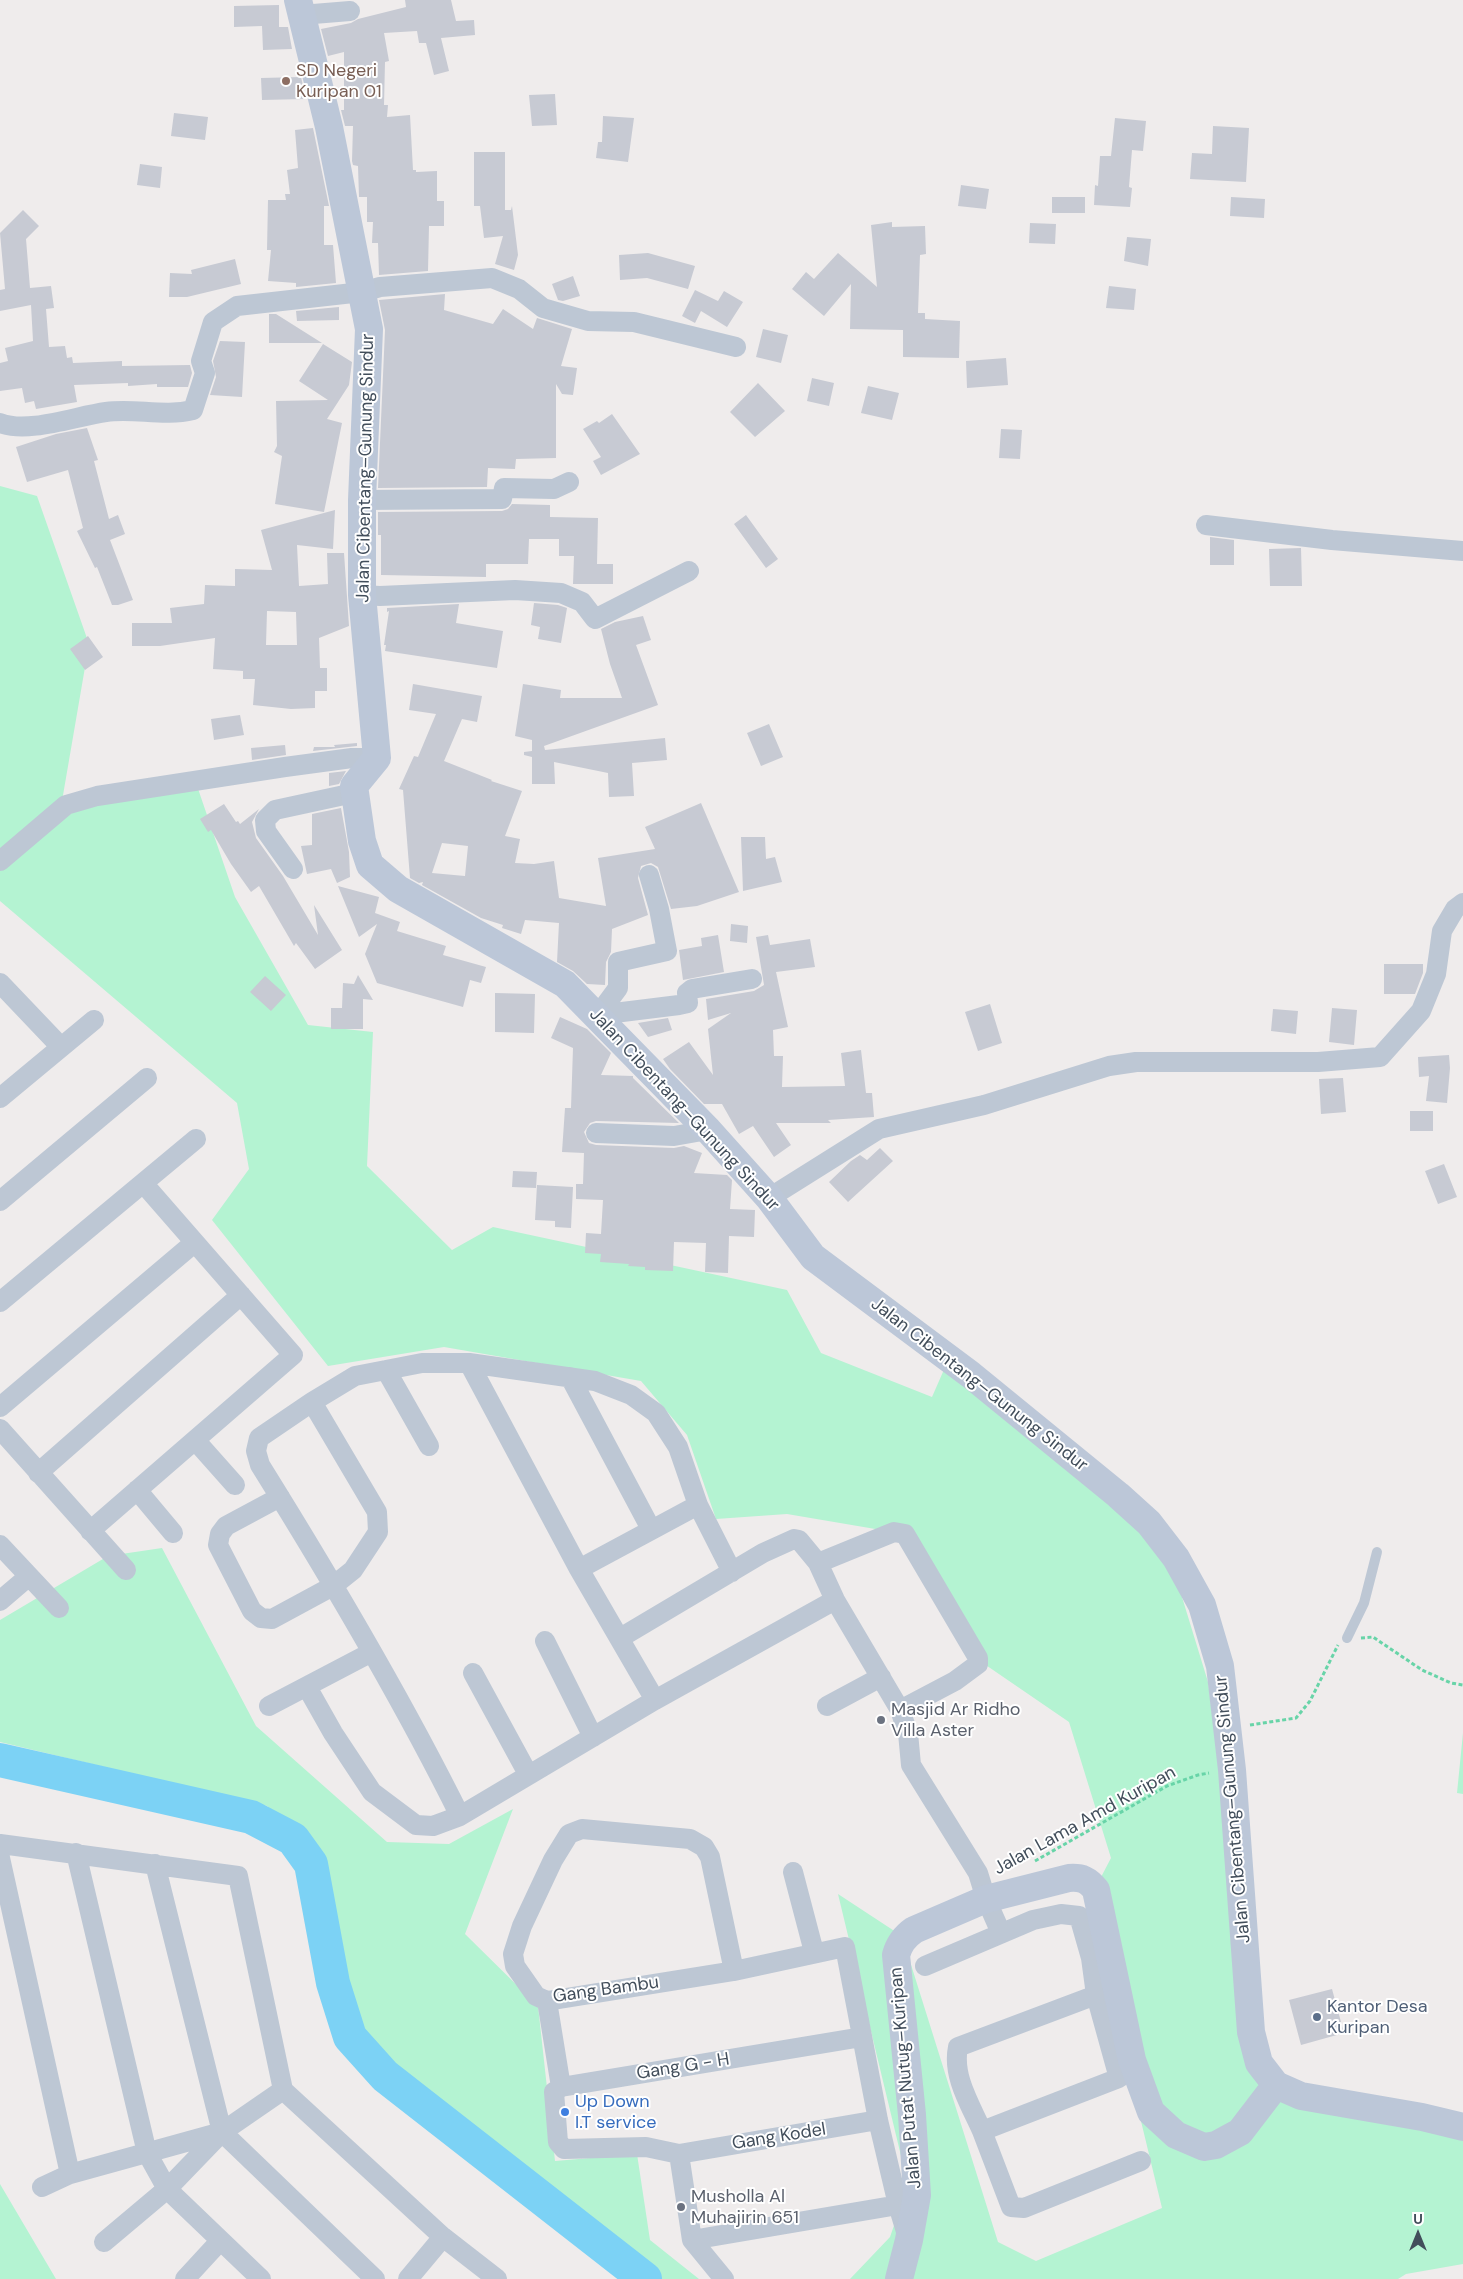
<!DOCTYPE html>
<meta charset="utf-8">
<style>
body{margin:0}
#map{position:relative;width:1463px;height:2279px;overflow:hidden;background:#efecec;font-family:"DM Sans",sans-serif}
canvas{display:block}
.north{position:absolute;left:1393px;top:2209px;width:50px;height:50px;-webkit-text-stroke:4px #fff;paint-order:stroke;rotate:0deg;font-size:14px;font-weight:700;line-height:20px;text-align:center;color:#424e5b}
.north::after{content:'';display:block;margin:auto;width:18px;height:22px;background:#424e5b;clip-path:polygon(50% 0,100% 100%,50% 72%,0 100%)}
</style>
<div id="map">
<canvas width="1463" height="2279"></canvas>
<div class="north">U</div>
</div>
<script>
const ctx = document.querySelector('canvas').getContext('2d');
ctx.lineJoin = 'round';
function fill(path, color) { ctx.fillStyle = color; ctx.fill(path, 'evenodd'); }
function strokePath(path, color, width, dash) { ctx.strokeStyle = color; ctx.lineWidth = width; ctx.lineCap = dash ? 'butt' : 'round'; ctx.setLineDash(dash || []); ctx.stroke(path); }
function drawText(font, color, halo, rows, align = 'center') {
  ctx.font = font + ' "DM Sans",sans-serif'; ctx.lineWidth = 4; ctx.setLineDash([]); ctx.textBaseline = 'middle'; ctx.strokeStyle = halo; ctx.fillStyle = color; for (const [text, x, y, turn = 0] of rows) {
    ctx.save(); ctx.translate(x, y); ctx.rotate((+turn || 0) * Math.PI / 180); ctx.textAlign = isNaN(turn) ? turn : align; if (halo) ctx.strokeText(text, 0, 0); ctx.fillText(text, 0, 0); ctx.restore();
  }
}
const green = new Path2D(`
 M0 486 37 496 89 644 62 801 194 777 235 897 308 1025 373 1032 367 1166 452 1250 493 1227 787 1290 821 1353 932 1397 946 1365 1123 1506 1174 1571 1208 1682 1256 2055 1275 2076 1463 2137V2264L1406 2274 1398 2279H850L890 2237 908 2185 838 1894 902 1936 998 2242 1036 2261 1162 2208 1088 1902 1111 1858 1069 1722 977 1659 893 1532 787 1514 716 1519 687 1435 641 1381 444 1347 328 1366 212 1220 249 1169 237 1103 0 901Z
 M162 1548 256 1726 387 1842 449 1844 513 1809 465 1934 538 2006 555 2161 637 2154 650 2240 699 2279H654L393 2062 357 2023 326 1861 267 1806 0 1742V1620L108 1556Z
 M1463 1733V1794L1457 1793Z
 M0 2184 56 2279H0Z`);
const river = new Path2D(`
 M0 1760 251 1817 293 1839 311 1864 333 1983 350 2037 385 2076 645 2279`);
const building = new Path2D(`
 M405 0H451L456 21 474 20 475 35 441 38 449 71 434 75 426 43H419L417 31 384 33 389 61 385 62 384 105H388L387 117 410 115 413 170H416V172L437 171V201H444V226H429L428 271 379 275 378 243H372L373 222H367V197H359L358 166 353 165 352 161 353 126H345L341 110H344V52L328 56 321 29 351 23 358 19 406 7Z
 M279 5V27H288L292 49 263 50 262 26 234 27V6Z
 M301 77 306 99 262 100 261 78Z
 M555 94 557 125 532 126 529 95Z
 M174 113 208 117 205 140 171 136Z
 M603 116 634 118 628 162 596 158 598 142H602Z
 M1115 118 1146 121 1143 151 1132 150 1129 187 1132 188 1130 207 1094 205 1095 185 1098 186 1100 156H1111Z
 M1213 126 1249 128 1246 182 1190 179 1192 153 1212 154Z
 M313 128 329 206H324V245H333L336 283 296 287V283L268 281 271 250H267L268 200H286L285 194H290L287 170 298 168 295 130Z
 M474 152H505V210H511L512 206 518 255 514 270 495 264 503 236 484 238 480 206H474Z
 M140 164 162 167 160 188 137 185Z
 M961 185 989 189 986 209 958 206Z
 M1052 197H1085V213H1052Z
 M1231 197 1265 199 1264 218 1230 216Z
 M23 210 39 226 26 239 30 288 51 286 54 308 46 309 49 347 65 346 67 358 72 357 73 363 122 361V366L190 365 192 373 188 387H157V384L128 386V383L74 385 77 402 36 409 34 401 25 403 22 388 0 391V363L8 361 5 348 33 341 31 305 0 311V290L5 289 0 233Z
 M892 222V227L925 226 926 254 920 255 918 313H925V319L960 321 959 358 903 357V330L850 329 851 284 824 316 792 289 806 272 814 279 838 253 877 287 871 225Z
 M1030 223 1056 224 1055 244 1029 243Z
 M1127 237 1151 239 1148 266 1124 261Z
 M648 253 695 266 688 289 647 278 620 280 619 255Z
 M235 259 241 284 187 297H169L170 273 192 274 191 270Z
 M573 276 580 296 563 301 558 300 552 284Z
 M1109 286 1136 289 1134 310 1106 308Z
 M695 290 718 301 724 291 743 302 727 327 701 311 695 323 682 316Z
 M445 294 444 310 493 324 503 309 533 329 537 318 572 329 561 366 577 368 573 395 562 394 556 384V458L516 459 515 469 488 468 487 487 378 488 385 330 379 300Z
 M339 307V320L297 321 296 311Z
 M269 314H276L322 343H269Z
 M763 329 788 335 781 363 756 357Z
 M220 341 245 342 242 397 210 395 216 377 213 361Z
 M323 344 352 362 349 385 327 419 342 423 324 512 275 504 282 456 274 452 277 446 276 401 328 400 299 381Z
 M1006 358 1008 385 967 388 966 361Z
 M812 378 834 383 829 406 807 401Z
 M758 383 785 411 755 437 730 412Z
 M868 386 899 393 892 420 861 413Z
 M612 414 640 454 601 475 593 461 601 457 583 429 597 421 599 423Z
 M87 428 98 460 94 461 109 519 118 515 125 534 110 540 133 600 118 605H112L97 567 95 568 77 531 83 528 68 470 27 482 16 447 56 434Z
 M1001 429 1022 430 1020 459 999 458Z
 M512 504 550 505V517L598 518 597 564H613V584H573L574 556H559V539H529L528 564H486V577L381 575V535H378V512L502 511 508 509Z
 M335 510 333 549 297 545 299 586 328 584 327 553H344L349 626 319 638 320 668H327V691H315V708L291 709 253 705 255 679H243V671L213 669 215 638 160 646H132V623H172L170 608 204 604 205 585 235 586V569L272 570 261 530ZM267 611 296 612 297 645H266Z
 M746 515 778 559 766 568 734 524Z
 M1210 537 1234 540V565H1210Z
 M1301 548 1302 586H1270L1269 549Z
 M534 603 558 605 567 608 561 643 538 639 540 627 531 625Z
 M459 604 456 623 503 631 497 668 385 651 386 645H384L389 611 387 612V608Z
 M643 616 651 640 636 645 658 705 544 746 545 750 665 738 667 760 632 763 634 796 609 797 608 773 554 762 555 784H532V757L524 755V752L532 751V740L515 736 523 684 561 690 560 698H622L610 664 601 629 615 622Z
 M88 636 103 657 85 670 70 649Z
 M413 684 482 696 477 722 462 719 444 761 492 780 491 781 522 791 505 836 520 839 515 863 534 864 554 861 559 898 606 906 598 858 655 849 645 827 701 803 739 892 697 906 671 909 658 867 651 863 641 866 638 878 648 915 612 929 611 952 606 962 605 985 587 984 573 971 557 962 559 923 525 920 521 934 502 928 503 925 481 918 422 885 423 882 419 883 410 878 403 790 399 789 414 756 418 757 436 714 409 710ZM442 843 468 846 465 876 432 873Z
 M240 715 244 735 214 740 211 719Z
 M769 724 783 757 761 766 747 733Z
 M357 743V746L313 751 314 747H335L334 745Z
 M285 745 286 755 252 760 251 748Z
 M346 771 339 784 329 786V773Z
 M224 804 236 822 238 821 240 824 259 809 252 822 256 838 283 876 318 935 314 905 342 950 315 969 296 943 294 946 259 886 251 892 231 864 211 830 208 832 200 819Z
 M341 808 349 852 350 877 337 883 331 869 307 874 301 846 312 845V814Z
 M741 837H765L766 859 775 857 782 882 743 891Z
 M338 886 379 897 375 913 400 922 397 931 446 946 443 955 486 967 481 983 470 980 463 1007 377 983 365 954 377 924 359 937Z
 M731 924 748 926 747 943 730 941Z
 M718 935 724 972 683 980 679 950 702 946 701 938Z
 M768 935 770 945 810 939 815 967 776 972 788 1027 773 1030 774 1056H783L782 1087 845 1086 841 1053 861 1050 866 1093H872L874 1117 828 1120 831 1123H776L791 1145 774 1157 753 1126 739 1134 722 1104H704L670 1069 663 1059 689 1042 713 1075 708 1029 731 1013 708 1020 706 999 754 991 764 985 756 937Z
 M1384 964H1423V973L1415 994H1384Z
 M358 975 373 1000 363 999V1029H331V1008H342L343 983 354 984Z
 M265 976 286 995 271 1011 250 992Z
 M495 993 535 994 534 1033 495 1032Z
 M990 1004 1002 1043 978 1051 965 1012Z
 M1332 1008 1357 1010 1354 1045 1329 1042Z
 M1273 1009 1298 1011 1296 1034 1271 1031Z
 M560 1017 587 1029 611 1053 601 1075 633 1076V1078L679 1123 596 1121 590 1123 584 1132 589 1143 596 1145 674 1148 684 1146 702 1153 694 1173 727 1175 732 1180 730 1209 755 1210 754 1237 729 1236 728 1273 705 1272 706 1243 674 1242 673 1271 645 1270V1267L628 1266 629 1264 600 1262 601 1254 585 1253 586 1233 601 1234 603 1200 576 1199V1184H583L584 1153 562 1152 565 1108H571L573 1048 551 1038Z
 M668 1018 672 1030 648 1037 638 1023Z
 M1449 1055 1450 1068 1447 1103 1426 1101 1429 1076 1419 1077 1418 1057Z
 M1343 1078 1346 1112 1321 1114 1319 1079Z
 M1410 1111H1433V1131H1410Z
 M880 1148 893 1161 848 1202 829 1182 851 1161 860 1155 867 1160Z
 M1444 1164 1457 1197 1438 1204 1425 1171Z
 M513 1171 537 1172 536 1188 512 1187Z
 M537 1185 573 1187 571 1228 555 1227V1221L535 1220Z
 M1332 1989 1344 2033 1301 2045 1289 2000Z`);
const path = new Path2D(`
 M1361 1638 1373 1637 1422 1670 1451 1683 1463 1685
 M1250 1725 1296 1718 1310 1701 1338 1645
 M1035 1861 1167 1786 1198 1775 1209 1773`);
const lane = new Path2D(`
 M1347 1638 1364 1603 1377 1552`);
const street = new Path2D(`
 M301 15 350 11
 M0 423C28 434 76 416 106 412 135 408 164 417 193 410L205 373 201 361 213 322 237 306 362 292 380 287 492 278 519 289 543 308 588 321 634 322 736 347
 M362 500 502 499 504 488 554 489 569 482
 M1206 525 1332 540 1463 551
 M362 595 380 596 515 590 561 593 582 602 595 619 689 571
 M0 861 66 805 97 796 285 767 352 758H377
 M293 869 266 831 265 820 275 810 349 794 354 786
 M649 875 659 909 667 951 618 962V988L598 1015 679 1005 688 1003 687 993 692 989 752 979
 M0 983 61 1047
 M0 1098 94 1020
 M596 1133 674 1136 708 1130
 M769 1198 879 1129 984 1105 1109 1066 1136 1062H1318L1380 1057 1421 1011 1436 974 1442 931 1455 909 1463 903
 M0 1201 147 1078
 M0 1302 196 1139
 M469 1363 579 1569
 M386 1370 422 1363H469L595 1381 631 1395 656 1413 678 1447 698 1505
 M570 1377 651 1529
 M0 1407 194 1243
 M0 1429 126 1570
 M195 1440 235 1485
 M429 1446 386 1370 355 1376 312 1402 259 1438 256 1451 260 1465C331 1579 400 1695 460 1816L655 1700 835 1600
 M38 1473 241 1295
 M137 1490 173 1533
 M280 1497 226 1526 220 1534 218 1545 252 1611 261 1618 272 1619 333 1586 353 1570 378 1532 377 1512 312 1402
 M90 1531 293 1355 143 1183
 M0 1545 59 1608
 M818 1563 894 1532 905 1534 978 1658V1664L955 1681 900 1710
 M0 1601 28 1577
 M620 1638 763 1553 794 1539 799 1540 818 1563 835 1600 900 1710 908 1733 911 1765 978 1873 986 1899 1001 1933
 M545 1641 593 1737
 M473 1673 528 1774
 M307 1687 333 1733 372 1792 416 1825 433 1826 460 1816
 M655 1700 579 1569 698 1505 732 1572
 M269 1706 372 1652
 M827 1706 881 1677
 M0 1844 238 1876 283 2090 443 2237 497 2279
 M76 1853 147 2153 167 2189 261 2279
 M0 1858 70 2174
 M155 1864 222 2132 375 2279
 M793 1872 814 1952
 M925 1966 1033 1920 1061 1914 1079 1916 1091 1958 1096 1995 1119 2078 982 2131C970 2104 952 2076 958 2047L1096 1995
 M734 1971 710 1857 704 1847 690 1839 582 1829 569 1834 553 1860 522 1926 513 1954 515 1966 536 1996 547 2001 734 1971 845 1947 878 2120 898 2205 908 2238
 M547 2001 561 2087
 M862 2037 561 2087 554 2092 558 2142 564 2149 646 2147 679 2154 878 2120
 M982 2131 1011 2207 1024 2208 1141 2161
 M679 2154 692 2240
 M42 2187 70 2174 222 2132 283 2090
 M104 2242 167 2189 221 2133
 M185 2279 220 2241
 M408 2279 443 2237
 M724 2279 692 2240 898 2205`);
const secondary = new Path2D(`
 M298 0 329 127 369 329 362 500V595L377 758 354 786 362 841 370 865 398 889 565 984 708 1130 769 1198 813 1257 971 1375 1118 1495 1149 1523 1176 1558 1202 1605 1220 1666 1232 1770 1251 2032 1259 2063 1276 2085 1301 2096 1422 2117 1463 2127
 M899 2279 909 2240 917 2195 912 2115 896 1955C899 1944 904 1937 914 1930L986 1899 1069 1878C1082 1877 1088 1880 1096 1890L1132 2060 1151 2112 1176 2135 1204 2147 1216 2145 1240 2132 1276 2085`);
const markers = [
 [286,81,5,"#8d6e63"],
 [881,1720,5,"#6b7280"],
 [1317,2017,5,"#5c6f8a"],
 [565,2112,5,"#3f7fe0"],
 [681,2207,5,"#6b7280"]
];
const educationNames = [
 ["SD Negeri",296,71],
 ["Kuripan 01",296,92]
];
const streetNames = [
 ["Jalan Cibentang–Gunung Sindur",366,468,-89],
 ["Jalan Cibentang–Gunung Sindur",684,1110,47],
 ["Jalan Cibentang–Gunung Sindur",979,1385,38],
 ["Jalan Cibentang–Gunung Sindur",1233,1809,-95],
 ["Jalan Lama Amd Kuripan",1085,1821,-29],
 ["Gang Bambu",606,1990,-8],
 ["Gang G - H",683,2067,-9],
 ["Jalan Putat Nutug–Kuripan",906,2078,-95],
 ["Gang Kodel",779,2137,-9]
];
const worshipNames = [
 ["Masjid Ar Ridho",891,1710],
 ["Villa Aster",891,1731],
 ["Musholla Al",691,2197],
 ["Muhajirin 651",691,2218]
];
const serviceNames = [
 ["Kantor Desa",1327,2007],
 ["Kuripan",1327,2028]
];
const shopNames = [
 ["Up Down",575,2102],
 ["I.T service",575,2123]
];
fill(green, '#b4f3d2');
strokePath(river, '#7cd2f5', 34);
fill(building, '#c7cad3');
strokePath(path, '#68d4a8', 3, [4, 2.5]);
strokePath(lane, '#bdc7d4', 10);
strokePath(street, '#bdc7d4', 20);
strokePath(secondary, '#bcc7d8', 28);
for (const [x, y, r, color] of markers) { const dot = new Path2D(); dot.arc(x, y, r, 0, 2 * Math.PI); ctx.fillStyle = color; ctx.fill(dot); strokePath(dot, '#fff', 2); }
drawText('18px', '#785e54', '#fff', educationNames, 'left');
drawText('18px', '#424e5b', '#fff', streetNames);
drawText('18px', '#5b616d', '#fff', worshipNames, 'left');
drawText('18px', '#4e5e75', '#fff', serviceNames, 'left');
drawText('18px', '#366cbe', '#fff', shopNames, 'left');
</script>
